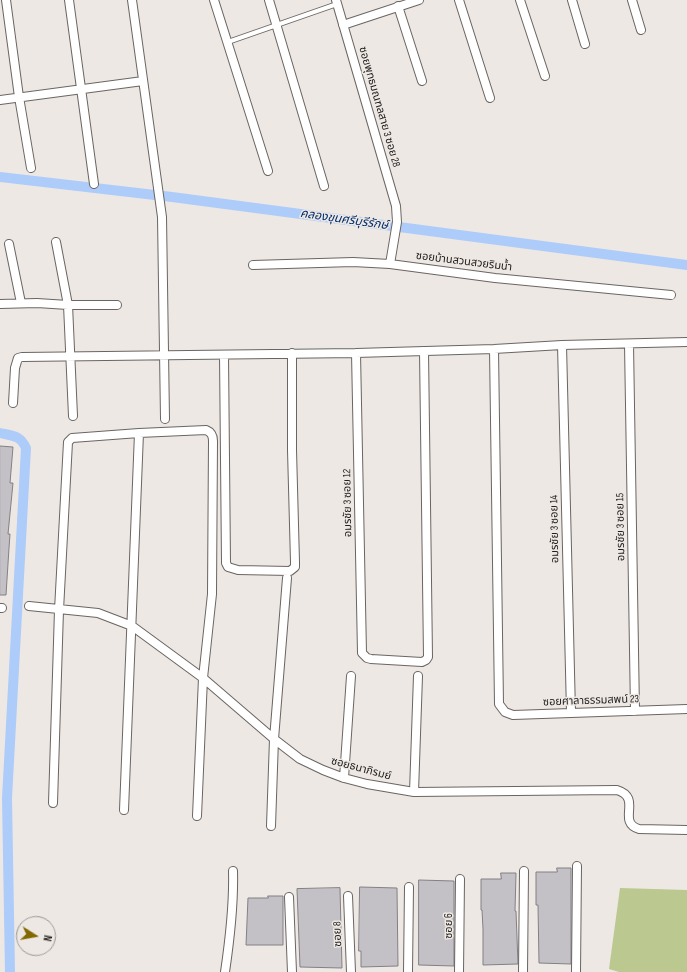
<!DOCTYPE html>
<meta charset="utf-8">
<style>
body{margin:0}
#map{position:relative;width:687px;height:972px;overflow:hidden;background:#eee8e4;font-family:"Sofia Sans Condensed",sans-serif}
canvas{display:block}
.north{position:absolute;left:16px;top:916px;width:40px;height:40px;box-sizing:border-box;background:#eee8e4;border:1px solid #9c9895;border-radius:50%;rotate:101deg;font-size:11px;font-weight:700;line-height:16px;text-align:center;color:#22201f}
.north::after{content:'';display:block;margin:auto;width:14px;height:18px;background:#826800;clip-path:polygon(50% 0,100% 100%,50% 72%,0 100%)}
</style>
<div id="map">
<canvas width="687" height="972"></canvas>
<div class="north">N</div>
</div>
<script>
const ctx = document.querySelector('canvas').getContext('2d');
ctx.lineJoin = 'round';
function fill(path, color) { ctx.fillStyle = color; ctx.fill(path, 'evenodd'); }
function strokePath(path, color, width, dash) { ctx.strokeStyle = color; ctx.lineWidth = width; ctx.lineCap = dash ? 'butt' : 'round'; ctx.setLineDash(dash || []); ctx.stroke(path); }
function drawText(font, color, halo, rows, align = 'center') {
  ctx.font = font + ' "Sofia Sans Condensed","Noto Sans Thai",sans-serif'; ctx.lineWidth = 3; ctx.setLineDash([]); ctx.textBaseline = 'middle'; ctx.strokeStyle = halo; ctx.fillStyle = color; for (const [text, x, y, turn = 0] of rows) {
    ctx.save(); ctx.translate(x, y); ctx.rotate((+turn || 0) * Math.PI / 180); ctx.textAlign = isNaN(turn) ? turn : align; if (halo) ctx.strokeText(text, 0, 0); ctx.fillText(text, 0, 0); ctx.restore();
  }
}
const green = new Path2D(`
 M620 888 687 890V972H619L609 969Z`);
const canal = new Path2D(`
 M0 177 172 197 687 265
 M0 433C13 436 20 435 26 448L7 798 10 972`);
const building = new Path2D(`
 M0 446 13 447 10 483H13L8 534H10L9 548 6 595H0Z
 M557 868H571V964L539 963 538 905H536V872H557Z
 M501 873H516L515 911H516L518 964 483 965V929L482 910H481V879H501Z
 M419 880 454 881V966L419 965Z
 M360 887 397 888 398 966 361 967V951H359Z
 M340 888 342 968 300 967 297 889Z
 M268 896H283V945H246L248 898H268Z`);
const service = new Path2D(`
 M228 42 337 4`);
const minor = new Path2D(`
 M6 0 19 97 31 168
 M69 0 94 184
 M132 0 162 217 165 419
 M214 0 268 171
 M269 0 324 186
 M336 0 396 206 397 222 390 264
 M459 0 490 98
 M520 0 545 76
 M572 0 585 44
 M632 0 641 30
 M398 6 422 81
 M343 25 419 0
 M0 100 143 81
 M56 242 68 305 73 416
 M9 244 21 303
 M253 265 353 262 390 264 495 278 671 295
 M0 304 37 303 68 305H117
 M629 344 635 711
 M562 345 571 712
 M494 349 499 704 505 712 513 715 687 709
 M356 353 362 653 367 658 371 659 422 662 426 660 428 657 424 351
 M224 355 226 563 228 567 238 570 290 571 295 567V562L292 450V353
 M13 403 15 368 18 358 22 357 356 353 494 349 562 345 687 342
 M29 606 98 613 132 626 203 678 274 739 300 759 323 770 344 778 367 784 414 792 617 790C643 798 616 822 639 829L687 830
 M0 608H2
 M344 778 351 676
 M414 792 418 676
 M53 803 59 610 68 442 72 438 139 433 206 430C211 432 213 435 213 441L212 594 203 678 197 816
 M124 810 139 433
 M271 826 274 739 287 578
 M348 896 351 972
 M289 897 292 972
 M225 972C230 938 234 906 233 871
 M408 972 409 887
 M459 972 460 879
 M523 972 524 871
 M576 972 577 866`);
const streetNames = [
 ["ซอยพุทธมณฑลสาย 3 ซอย 28",379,107,74],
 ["ซอยบ้านสวนสวยริมน้ำ",464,262,7],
 ["อมรชัย 3 ซอย 12",348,503,-91],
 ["อมรชัย 3 ซอย 15",621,527,-91],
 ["อมรชัย 3 ซอย 14",555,529,-91],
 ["ซอยศาลาธรรมสพน์ 23",591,701,-2],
 ["ซอยธนาภิรมย์",361,769,15],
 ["ซอย 6",449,926,-90],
 ["ซอย 8",338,934,-92]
];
const waterNames = [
 ["คลองขุนศรีบุรีรักษ์",344,220,8]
];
fill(green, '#bbc890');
strokePath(canal, '#aeccf9', 10);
fill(building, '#c3c1c6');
strokePath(building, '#828085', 1);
strokePath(service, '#6a6562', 6);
strokePath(minor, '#6a6562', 10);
strokePath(service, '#fff', 4);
strokePath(minor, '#fff', 8);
drawText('11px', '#22201f', '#eee8e4', streetNames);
drawText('italic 12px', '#002d6c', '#eee8e4', waterNames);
</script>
